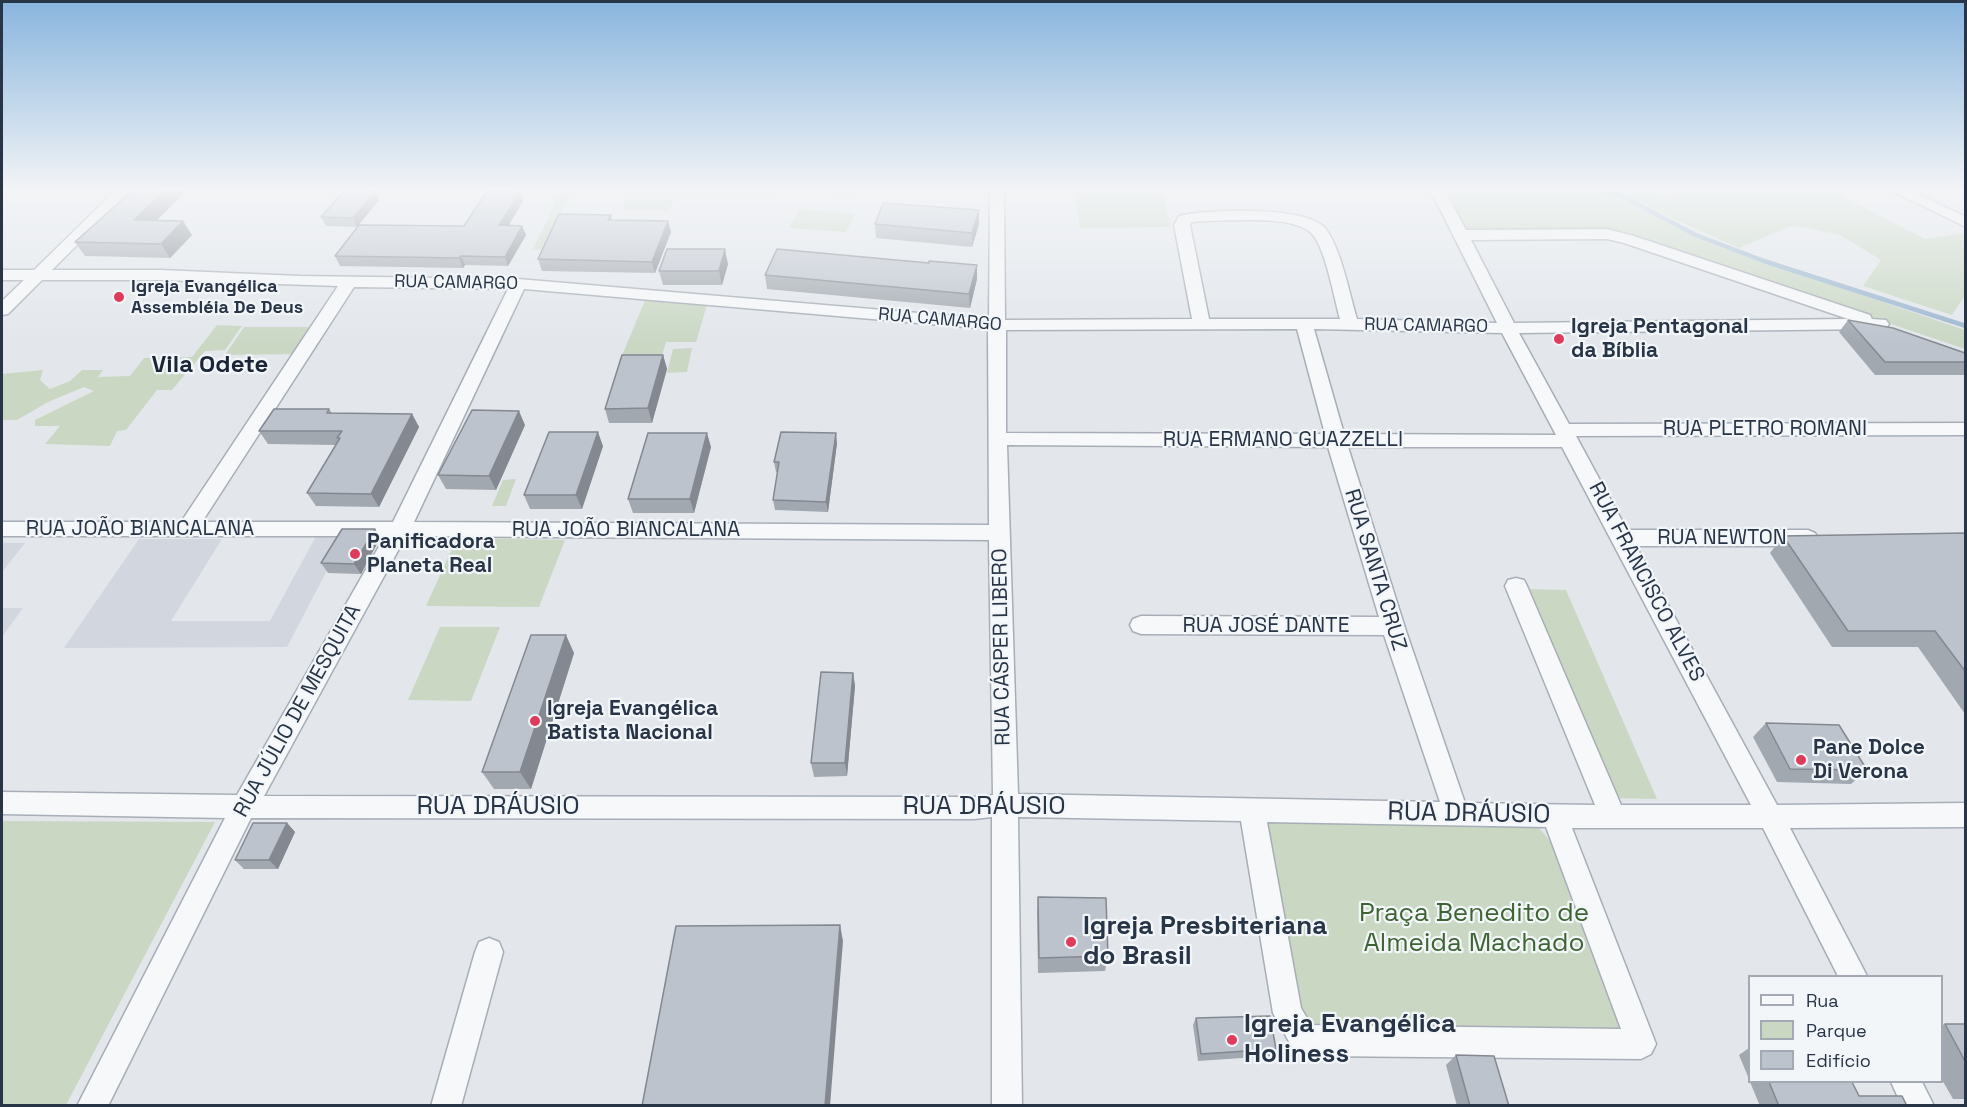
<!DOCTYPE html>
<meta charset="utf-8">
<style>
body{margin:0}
#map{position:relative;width:1967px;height:1107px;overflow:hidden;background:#e3e7ec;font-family:"Space Grotesk",sans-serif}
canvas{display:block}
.frame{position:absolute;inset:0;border:3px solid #283547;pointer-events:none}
.legend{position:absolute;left:1748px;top:975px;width:195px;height:108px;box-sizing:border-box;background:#f3f6f9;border:2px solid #a2a9b2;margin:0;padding:8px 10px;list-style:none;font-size:18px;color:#283547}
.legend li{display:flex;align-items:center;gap:12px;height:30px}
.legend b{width:30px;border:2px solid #a2a9b2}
</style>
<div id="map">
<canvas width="1967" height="1107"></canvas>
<div class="frame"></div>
<ul class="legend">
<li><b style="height:8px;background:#f6f8fa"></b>Rua</li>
<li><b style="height:16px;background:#c9d7c3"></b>Parque</li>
<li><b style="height:16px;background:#bcc3cd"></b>Edifício</li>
</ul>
</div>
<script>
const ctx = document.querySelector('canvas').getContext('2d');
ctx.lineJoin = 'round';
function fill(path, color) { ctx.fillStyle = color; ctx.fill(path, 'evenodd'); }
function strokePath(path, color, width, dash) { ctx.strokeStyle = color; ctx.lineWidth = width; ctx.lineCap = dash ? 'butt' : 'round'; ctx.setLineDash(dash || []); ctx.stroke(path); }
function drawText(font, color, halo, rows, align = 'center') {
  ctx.font = font + ' "Space Grotesk",sans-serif'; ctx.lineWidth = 4.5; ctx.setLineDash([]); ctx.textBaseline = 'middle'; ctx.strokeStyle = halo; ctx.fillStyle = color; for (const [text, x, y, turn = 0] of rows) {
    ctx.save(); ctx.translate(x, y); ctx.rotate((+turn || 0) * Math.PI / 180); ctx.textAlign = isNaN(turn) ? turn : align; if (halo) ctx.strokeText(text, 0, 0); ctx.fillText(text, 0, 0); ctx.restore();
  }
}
const built = new Path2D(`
 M316 536H345L287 647 64 648 139 539H222L171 621H270Z
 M2 543H25L2 572Z
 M2 608H23L2 637Z`);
const green = new Path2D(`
 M562 189H572L545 250 533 249Z
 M579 189H894L850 193 780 192 730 197H676Z
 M1441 189H1600L1712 244 1965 330V349L1613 230 1461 231Z
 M1616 189H1649L1665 198 1686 189H1827L1925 239 1965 233V295L1952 315 1863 286 1881 260 1840 235 1793 225 1739 248 1645 206 1657 200 1643 206Z
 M1075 192H1162L1171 227 1080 228Z
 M626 199 674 200 669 211 621 210Z
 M799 209 855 214 846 232 789 228Z
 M646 298 707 305 696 342H666L661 359 621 358Z
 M217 325 242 326 225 350 205 351 172 390H157L126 430 117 431 110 446 45 444 60 426H35V420L94 391 84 387 48 402 17 420H2V374L43 370 40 380 50 389 70 381 82 370H103L98 377 130 376 144 358 192 357Z
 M244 327H316L298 354 225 355Z
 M692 348 687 372 667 373 673 349Z
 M516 479 506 506H492L503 480Z
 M457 538 565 540 539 607 426 606Z
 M1526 589 1566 590 1657 799 1611 798Z
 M440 627H500L471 701 408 700Z
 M1259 819 1506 821 1539 828 1561 854 1634 1037 1303 1036Z
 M2 821 215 822 66 1105H2Z`);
const stream = new Path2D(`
 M1608 189 1696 235 1764 261 1966 326`);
const river = new Path2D(`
 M1598 189H1623L1624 190 1620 195C1610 198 1604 198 1598 189Z`);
const minor = new Path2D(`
 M117 189H133L52 270H161L299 276 518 279 989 319 990 189H1004L1005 320 1192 319 1174 225 1179 216C1207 209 1303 206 1324 227 1340 244 1350 296 1357 319L1497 323 1430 189H1444L1466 230 1607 229 1634 236 1870 315 1872 319 1886 320 1889 324 1886 328 1880 329 1519 333 1569 424 1966 423V435L1576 436 1627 530H1808L1815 533 1818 538 1815 543 1808 546H1636L1777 805 1966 803V827L1790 828 1867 976H1838L1763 828H1572L1656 1044 1651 1054 1641 1059 1315 1056 1292 1047 1273 1013 1241 821 1018 817 1022 1106H992V817L974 819 251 818 108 1106H77L225 818 2 814V792L237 795 385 536H2V522H181L338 286 161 280H42L8 314 2 315V301L24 280H2V270H34ZM1205 221C1229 221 1297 214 1313 235 1326 251 1334 298 1340 319H1209L1190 225 1192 222ZM1607 239 1624 243 1848 319 1514 323 1471 240ZM354 287 508 289 393 522H202ZM524 289 988 329 989 525 414 522ZM1297 329 1325 434 1006 433V330ZM1314 329 1502 333 1556 435 1344 434ZM1007 445 1328 447 1379 617 1141 616 1133 619 1130 625 1133 631 1141 634 1384 635 1440 802 1018 794ZM1348 447H1562L1751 805H1621L1527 586 1524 580 1516 578 1508 580 1505 586 1595 805 1465 803 1406 631ZM406 536 989 540 993 795 974 797 264 796ZM1267 822 1546 827 1621 1029 1311 1025 1301 1008Z
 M1888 189H1907L1966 217V227Z
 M489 938 499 942 503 952 461 1106H431L475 952 479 942Z
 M1891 1082H1922L1934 1106H1902Z`);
const wall = new Path2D(`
 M134 189H188L157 220 192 235 170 258 85 256 75 242Z
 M375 191 379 200 357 227 326 226 321 217Z
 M520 192 523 201 508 225 522 226 526 235 508 266 465 265 463 268 340 266 335 256 464 226Z
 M611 215 612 220 668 221 671 232 655 273 542 271 538 259Z
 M875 224H979L972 247 876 238Z
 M728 264 722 285H663L659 271Z
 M765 275 977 279 970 308 767 289Z
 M1848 320 1965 353V375H1875L1839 332Z
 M663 355 667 369 652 423H609L605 409Z
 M329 409 332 413 412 414 419 427 379 507 316 506 307 493 336 445 268 444 259 431Z
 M525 425 496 490 446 489 438 475Z
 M837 443 828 512 775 510 773 500 778 472H776L774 462Z
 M603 446 582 509H530L524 495Z
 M711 447 694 513H633L628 499Z
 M375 529 380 538 361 574 328 573 321 563Z
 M1965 533V714L1918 647H1832L1770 553 1783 536Z
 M574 653 531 789H494L482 772Z
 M853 673 855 686 847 776 814 777 811 763Z
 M1766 723 1867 770 1851 784 1777 782 1753 737Z
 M287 823 295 832 278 869H244L235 860Z
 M1038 897 1108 956 1105 971 1038 973 1037 913Z
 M1196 1018 1276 1049 1272 1056 1198 1061 1193 1025Z
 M1945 1024H1965V1099H1953L1941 1078V1025Z
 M1749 1048V1079L1739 1055Z
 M1456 1055 1509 1106H1457L1446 1065Z
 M1750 1082H1852L1859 1096 1907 1106H1760Z`);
const shadedWall = new Path2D(`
 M166 189H188L143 234 134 220Z
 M375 191 379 200 357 227 353 218Z
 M520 192 523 201 503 235 499 225Z
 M979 210V224L972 247V233Z
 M183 221 192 235 170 258 161 244Z
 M668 221 671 232 655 273 652 262Z
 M522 226 526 235 508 266 505 257Z
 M725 249 728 264 722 285 719 271Z
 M461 256 465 265 463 268 459 258Z
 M977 265V279L970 308 969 294Z
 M663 355 667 369 652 423 648 408Z
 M519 411 525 425 496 490 489 476Z
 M412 414 419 427 379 507 371 494Z
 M598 432 603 446 582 509 576 495Z
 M707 433 711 447 694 513 690 499Z
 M836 433 837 443 828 512 826 502Z
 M375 529 380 538 361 574 354 564Z
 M566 635 574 653 531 789 520 772Z
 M853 673 855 686 847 776 845 763Z
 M287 823 295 832 278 869 269 860Z
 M840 925 843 941 830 1106H825Z`);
const building = new Path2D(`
 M134 189H166L134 220 183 221 161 244 75 242Z
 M345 190 375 191 353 218 321 217Z
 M487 191 520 192 499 225 522 226 505 257 461 256 459 258 335 256 359 225 464 226Z
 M883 203 979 210 972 233 875 224Z
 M559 214 611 215 608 220 668 221 652 262 538 259Z
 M667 249H725L719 271H659Z
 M777 249 929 263V261L977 265 969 294 765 275Z
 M1848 320 1893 328 1965 353V362H1885Z
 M622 355H663L648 408 605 409Z
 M274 409H329L327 413 412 414 371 494 307 493 340 438H337L342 431H259Z
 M472 410 519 411 489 476 438 475Z
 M549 432H598L576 495H524Z
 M781 432 836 433 826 502 773 500 779 462H774Z
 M648 433H707L690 499H628Z
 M342 529H375L354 564 321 563Z
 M1965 533V671L1935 631H1848L1783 536Z
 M531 635H566L520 772H482Z
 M821 672 853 673 845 763H811Z
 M1766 723 1839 725 1867 770 1790 769Z
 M253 823H287L269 860H235Z
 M1038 897 1106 898 1108 956 1039 958Z
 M840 925 825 1106H642L676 926Z
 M1270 1016 1276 1049 1201 1054 1196 1018Z
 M1945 1024H1965V1061Z
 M1456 1055 1494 1056 1509 1106H1470Z
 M1769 1082H1852L1859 1096H1902L1907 1106H1779Z`);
const markers = [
 [119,297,6,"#de3c5a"],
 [1559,339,6,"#de3c5a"],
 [355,554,6,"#de3c5a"],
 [535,721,6,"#de3c5a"],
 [1801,760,6,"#de3c5a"],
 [1071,942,6,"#de3c5a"],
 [1232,1040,6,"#de3c5a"]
];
const farStreetnames = [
 ["RUA CAMARGO",456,283,1],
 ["RUA CAMARGO",940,320,5],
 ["RUA CAMARGO",1426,326,1]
];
const farPoinames = [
 ["Igreja Evangélica",131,287],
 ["Assembléia De Deus",131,308]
];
const poiNames = [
 ["Igreja Pentagonal",1571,327],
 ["da Bíblia",1571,351],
 ["Panificadora",367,542],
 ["Planeta Real",367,566],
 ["Igreja Evangélica",547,709],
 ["Batista Nacional",547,733],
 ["Pane Dolce",1813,748],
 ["Di Verona",1813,772]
];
const streetNames = [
 ["RUA PLETRO ROMANI",1765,429],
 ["RUA ERMANO GUAZZELLI",1283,440],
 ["RUA JOÃO BIANCALANA",140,529],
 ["RUA JOÃO BIANCALANA",626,530],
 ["RUA NEWTON",1722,538],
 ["RUA SANTA CRUZ",1375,570,73],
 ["RUA FRANCISCO ALVES",1646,582,62],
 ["RUA JOSÉ DANTE",1266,626],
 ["RUA CÁSPER LIBERO",1002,647,-91],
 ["RUA JÚLIO DE MESQUITA",298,711,-61]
];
const quarterNames = [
 ["Vila Odete",210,365]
];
const nearStreetnames = [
 ["RUA DRÁUSIO",498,807],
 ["RUA DRÁUSIO",984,807],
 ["RUA DRÁUSIO",1469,814,1]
];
const nearParknames = [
 ["Praça Benedito de",1474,914],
 ["Almeida Machado",1474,944]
];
const nearPoinames = [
 ["Igreja Presbiteriana",1083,927],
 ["do Brasil",1083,957],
 ["Igreja Evangélica",1244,1025],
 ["Holiness",1244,1055]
];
fill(built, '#d1d6df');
fill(green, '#c9d7c3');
strokePath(stream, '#9ab6d0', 4.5);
fill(river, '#9ab6d0');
strokePath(minor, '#a7aeb7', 3);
fill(minor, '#f6f8fa');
fill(wall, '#a2a8b0');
fill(shadedWall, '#848890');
fill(building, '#bcc3cd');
strokePath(building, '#848890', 1.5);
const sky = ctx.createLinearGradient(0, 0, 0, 344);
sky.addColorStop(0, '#89b5de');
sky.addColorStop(0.55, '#f2f4f6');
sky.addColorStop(1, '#f2f4f600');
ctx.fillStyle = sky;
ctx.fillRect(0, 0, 1967, 344);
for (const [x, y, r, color] of markers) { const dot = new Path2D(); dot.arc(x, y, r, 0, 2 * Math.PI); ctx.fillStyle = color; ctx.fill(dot); strokePath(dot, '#f3f6f9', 2); }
drawText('18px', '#283547', '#f3f6f9', farStreetnames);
drawText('bold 18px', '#283547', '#f3f6f9', farPoinames, 'left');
drawText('bold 21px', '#283547', '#f3f6f9', poiNames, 'left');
drawText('21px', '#283547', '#f3f6f9', streetNames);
drawText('bold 24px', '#1a2538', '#f3f6f9', quarterNames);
drawText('26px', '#283547', '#f3f6f9', nearStreetnames);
drawText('26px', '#3f6434', '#f3f6f9', nearParknames);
drawText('bold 26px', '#283547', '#f3f6f9', nearPoinames, 'left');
</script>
